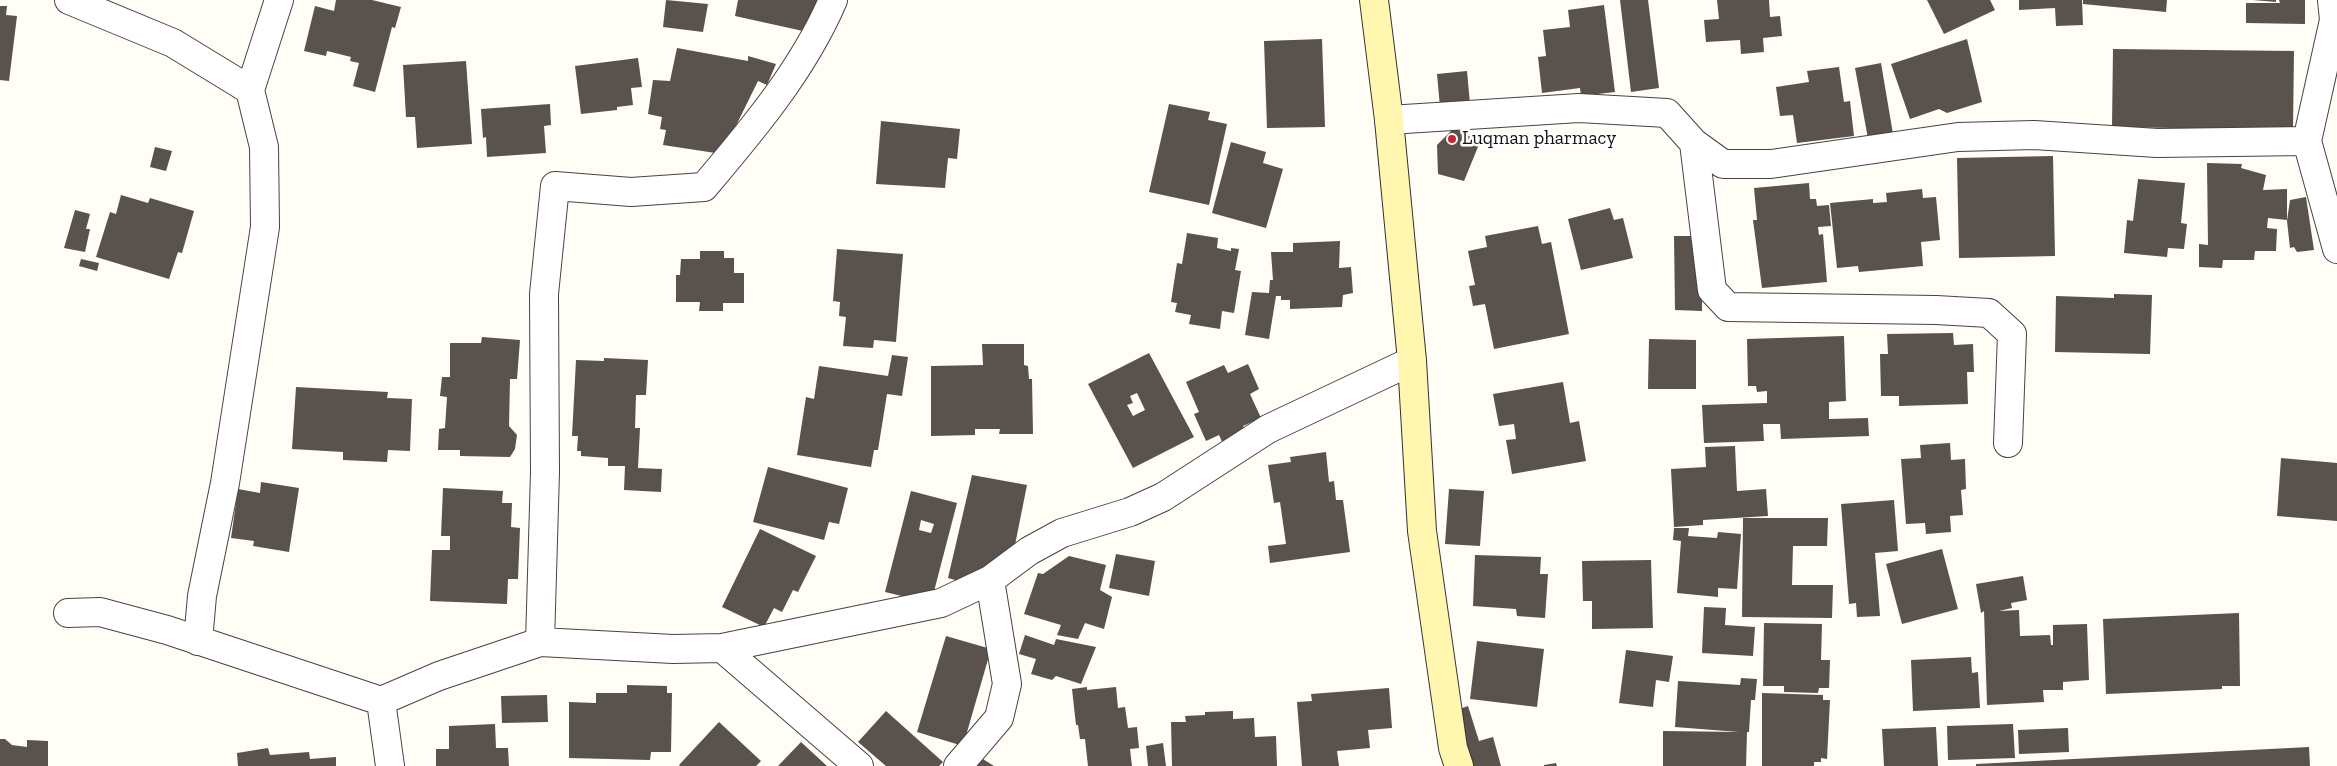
<!DOCTYPE html>
<style>
body{margin:0}
canvas{display:block;background:#fffdf5}
</style>
<canvas width="2337" height="766"></canvas>
<script>
const ctx = document.querySelector('canvas').getContext('2d');
ctx.lineJoin = 'round';
function fill(path, color) { ctx.fillStyle = color; ctx.fill(path, 'evenodd'); }
function strokePath(path, color, width, dash) { ctx.strokeStyle = color; ctx.lineWidth = width; ctx.lineCap = dash ? 'butt' : 'round'; ctx.setLineDash(dash || []); ctx.stroke(path); }
function drawText(font, color, halo, rows, align = 'center') {
  ctx.font = font + ' "Zilla Slab",serif'; ctx.lineWidth = 5; ctx.setLineDash([]); ctx.textBaseline = 'middle'; ctx.strokeStyle = halo; ctx.fillStyle = color; for (const [text, x, y, turn = 0] of rows) {
    ctx.save(); ctx.translate(x, y); ctx.rotate((+turn || 0) * Math.PI / 180); ctx.textAlign = isNaN(turn) ? turn : align; if (halo) ctx.strokeText(text, 0, 0); ctx.fillText(text, 0, 0); ctx.restore();
  }
}
const building = new Path2D(`
 M336 0H372L401 7 395 28 392 27 375 92 353 86 359 63 350 61 351 57 327 51 326 56 304 51 315 6 334 11Z
 M666 0 708 4 703 32 663 27Z
 M738 0H820L812 33 735 16Z
 M1620 0H1648L1659 88 1631 92Z
 M1717 0H1769L1770 17 1780 16 1782 36 1763 38 1764 52 1741 54 1740 40 1706 42 1704 20 1719 19Z
 M1927 0H1990L1995 10 1944 34Z
 M2019 0H2082L2083 25 2056 26 2055 8 2019 10Z
 M2083 0H2167L2166 12 2083 4Z
 M2253 0H2276V2Z
 M2279 0H2305V24L2246 23V3H2280Z
 M1604 5 1615 92 1581 96 1580 88 1542 93 1538 57 1546 56 1543 30 1570 27 1568 10Z
 M0 6H7L6 15 17 16 9 81 0 80Z
 M1322 39 1325 127 1267 128 1264 41Z
 M1967 39 1982 102 1947 113 1939 109 1910 119 1891 64Z
 M677 48 748 61V56L776 64 767 85 758 81 722 154 663 145 666 130 660 129 662 117 648 114 653 80 670 81Z
 M2113 49 2294 51 2293 130 2112 127Z
 M638 58 642 87 631 88 633 105 617 107V110L581 114 575 66Z
 M466 61 472 144 417 148 415 117H406L403 65Z
 M1881 63 1894 140 1869 144 1855 68Z
 M1839 67 1844 102 1850 101 1854 136 1797 143 1793 115 1780 116 1776 87 1809 82 1807 71Z
 M1467 71 1470 104 1440 107 1437 74Z
 M550 104 551 125 544 126 546 153 487 157 486 137 483 138 481 109Z
 M1169 104 1210 112 1208 120 1227 124 1209 205 1149 192Z
 M881 121 960 129 957 159 948 158 945 188 876 184Z
 M1454 128 1480 142 1464 181 1438 174 1437 145Z
 M1231 142 1266 152 1263 163 1283 169 1266 228 1212 213Z
 M155 147 172 151 166 171 150 167Z
 M2053 156 2055 256 1959 258 1957 158Z
 M2207 163 2242 164 2241 168 2266 175 2263 190 2287 189V220L2268 218 2267 228 2277 229 2276 251H2255L2254 260H2223L2222 268 2199 267V244L2208 245Z
 M2138 179 2185 183 2181 223 2187 224 2184 249 2168 248 2167 257 2124 253 2127 220 2133 221Z
 M1809 183 1810 199H1816L1817 206 1829 205 1831 226 1818 227 1819 235 1823 234 1827 282 1762 288 1753 220H1757L1754 188Z
 M1922 189 1923 198 1936 197 1940 240 1921 242 1923 266 1859 272 1858 266 1837 268 1830 203 1873 199V203L1887 202 1886 193Z
 M121 195 148 203 150 198 194 211 182 253 178 252 169 279 96 257 110 212 116 214Z
 M2306 197 2314 250 2297 252 2294 247 2290 248 2287 221 2290 200Z
 M1610 208 1614 220 1623 218 1633 258 1581 270 1568 219Z
 M75 210 90 214 86 229H90L85 252 64 248Z
 M1538 226 1542 244 1551 242 1569 334 1494 349 1485 304 1473 306 1469 286 1475 285 1468 251 1487 247 1485 236Z
 M1187 233 1218 238 1217 248 1231 251V248L1239 249 1235 270 1241 271 1234 313 1222 311 1220 329 1189 324 1191 315 1175 312 1177 303 1171 302 1177 263 1182 264Z
 M1674 236H1702V311L1675 310Z
 M1340 241 1339 268 1351 267 1353 293 1343 295 1342 307 1290 309V300H1281V296H1276L1269 339 1245 335 1252 292 1269 293 1270 280H1273L1271 252H1293V243Z
 M837 249 903 254 896 342 874 340 873 348 843 346 846 317 839 316 840 302 833 301Z
 M700 251H724V258H734V273H744V303H723V311H699L700 302H676V275H680L681 259H700Z
 M81 259 99 263 97 271 79 266Z
 M2114 294 2152 295 2150 354 2055 352 2056 296 2114 298Z
 M1953 333 1954 345 1973 344 1974 372H1967L1968 404 1899 406V396H1881L1880 354H1888L1887 334Z
 M1844 336 1846 401 1829 402V419L1868 418 1869 436 1781 439 1780 424H1763L1764 441 1704 443 1702 405 1767 403V391L1757 392 1756 386H1748L1747 339Z
 M482 337 520 340 517 379H510L509 426 517 435 515 449 510 457 460 456V450H438L439 429 445 428 447 397 440 396 442 377H450V343H481Z
 M1649 339 1696 340V389H1648Z
 M982 344H1024V365L1028 366 1029 379H1032L1033 434H999L1000 429H975V435L931 436V366L983 365Z
 M1149 353 1194 437 1133 468 1088 384ZM1137 393 1145 410 1133 416 1127 405 1133 403 1130 396Z
 M892 355 908 357 902 396 887 394 878 450H874L871 467 797 455 806 397 814 399 819 366 888 376Z
 M604 358 648 360 646 395H636L635 428H640L638 468 662 469 661 492 624 490 625 466H608V458L581 456V451H577L578 436H572L576 360 604 361Z
 M1248 364 1259 389 1250 394 1261 418 1243 426 1247 435 1224 446 1219 435 1206 441 1194 414 1199 412 1186 382 1224 365 1228 373Z
 M1563 382 1570 423 1579 421 1586 461 1512 474 1506 440 1516 439 1514 424 1499 426 1493 394Z
 M296 387 388 392 387 398 412 399 410 451 388 450 387 462 343 460V452L292 449Z
 M1950 443 1951 460 1965 459 1966 489 1961 490 1963 515 1950 516 1951 532 1926 534 1925 523 1906 524 1901 459 1921 458 1920 445Z
 M1735 446 1737 491 1766 489 1768 516 1703 520V525L1674 527 1671 469 1706 467 1705 447Z
 M1326 452 1329 482 1334 481 1336 500H1343L1350 552 1270 563 1268 546 1286 544 1280 502 1274 503 1268 465 1291 462 1290 457Z
 M2281 458 2337 463V521L2277 516Z
 M768 467 848 488 839 524 829 522 824 540 753 522Z
 M972 475 1027 485 1012 560 969 584 948 578Z
 M261 482 299 488 289 552 253 546 254 541 231 538 238 489 260 493Z
 M443 488 503 491 502 503H512L511 527 520 528 518 579H508L507 604 430 601 432 550H450V536H441Z
 M1449 489 1484 491 1480 546 1445 544Z
 M911 491 957 503 931 603 885 592ZM921 520 934 524 931 533 919 530Z
 M1894 500 1898 551 1875 553 1880 616 1857 617 1856 603 1849 604 1841 504Z
 M1743 518H1828L1827 546H1793L1792 585H1833L1832 618 1742 617Z
 M1674 528H1689L1688 536 1717 538 1718 532 1741 534 1737 589 1718 588V597L1677 593 1681 541 1673 540Z
 M760 529 816 556 798 592 793 590 782 612 774 608 764 627 722 607Z
 M1942 549 1958 609 1902 624 1886 564Z
 M1116 554 1155 561 1149 596 1109 588Z
 M1475 555 1541 557 1540 574H1548L1545 618 1517 616 1516 609 1473 606Z
 M1069 556 1106 565 1100 590 1112 597 1104 629 1085 623 1078 639 1057 635 1061 625 1024 614 1038 573 1043 574Z
 M1651 560 1653 628 1592 629V601H1583L1582 561Z
 M2023 576 2027 600 2011 603 2012 608 1999 611 2019 610 2020 636 2050 635 2051 645H2053V625L2087 624 2089 680 2063 682V690H2043L2044 702 1987 705 1984 611 1981 613 1976 584Z
 M1704 607 1726 608 1725 625 1755 627 1753 656 1702 653Z
 M2239 613 2240 686H2222V689L2106 694 2103 619Z
 M1764 623 1822 624 1821 660H1830L1829 688H1819L1818 693 1784 692V686H1763Z
 M1025 635 1054 645 1056 639 1096 647 1081 684 1056 676 1052 680 1031 674 1036 659 1019 654Z
 M946 636 991 649 963 746 917 732Z
 M1477 641 1544 649 1537 707 1470 699Z
 M1626 650 1673 656 1669 682 1656 680 1653 707 1619 703Z
 M1971 657 1972 673 1978 672 1980 708 1913 711 1911 660Z
 M1741 678 1757 679 1755 700H1751L1749 732H1747L1746 766H1663V731L1739 732 1675 727 1678 681 1740 685Z
 M627 685 667 686V693H672L671 752H651L650 760 569 758V702L596 703V693H627Z
 M1087 687V690L1116 687 1118 708 1125 707 1128 728 1137 727 1139 748 1130 749 1132 766H1088L1085 739H1080L1078 725H1076L1072 689Z
 M1389 688 1392 728 1368 730 1370 748 1337 751 1339 766H1302L1297 702 1312 701 1311 694Z
 M1762 693 1823 695V700H1830L1827 759 1821 758V762H1814V766H1762Z
 M547 695 548 722 502 723 501 696Z
 M1468 706 1479 741 1493 737 1501 766H1466L1450 712Z
 M886 711 943 762 939 766H886L858 742Z
 M1233 711V719L1254 718 1255 737 1276 736 1277 766H1172L1171 722H1186L1185 716 1205 715V712Z
 M719 722 761 761 756 766H680L679 765Z
 M495 724 496 748H508L509 766H436V749H449V726Z
 M2013 724 2015 758 1948 760 1947 726Z
 M1936 727 1938 766H1884L1882 729Z
 M2068 728 2069 752 2019 754 2018 730Z
 M0 739H5L12 745 27 747V740L48 741V766H0Z
 M801 742 827 766H778Z
 M1163 743 1166 766H1148L1146 746Z
 M2309 747 2310 766H1976V764Z
 M268 748 270 755 309 752 310 759 336 757V766H238L237 753Z
 M978 756 994 766H971Z
 M1556 763 1557 766H1544V765Z`);
const street = new Path2D(`
 M69 0 173 43 250 90 264 147 265 227 225 483 202 596 198 641
 M2332 0 2334 20 2307 141 2337 249
 M250 90 279 0
 M1389 120 1579 108 1667 113 1694 143 1723 164H1771L1958 137 2034 135 2157 143 2307 141
 M1694 143 1712 290 1728 307 1936 310 1989 313 2012 334 2008 443
 M68 613 100 612 167 630 381 701 439 676 540 642 673 649 722 648 941 603 990 580 1029 551 1062 533 1130 512 1163 497 1268 429 1412 361
 M540 642 545 472 544 294 555 186 631 192 704 187C753 129 803 70 833 0
 M722 648 859 766
 M381 701 390 766
 M958 766 999 718 1007 684 990 580`);
const secondary = new Path2D(`
 M1374 0 1389 120 1412 361 1422 531 1453 748 1459 766`);
const markers = [
 [1452,139,5,"#c4262e"]
];
const poiNames = [
 ["Luqman pharmacy",1462,139]
];
fill(building, '#5a524d');
strokePath(street, '#444', 30);
strokePath(secondary, '#333', 30);
strokePath(street, '#fff', 28);
strokePath(secondary, '#fff6b0', 28);
for (const [x, y, r, color] of markers) { const dot = new Path2D(); dot.arc(x, y, r, 0, 2 * Math.PI); ctx.fillStyle = color; ctx.fill(dot); strokePath(dot, '#fff', 2); }
drawText('19px', '#111', '#fff', poiNames, 'left');
</script>
